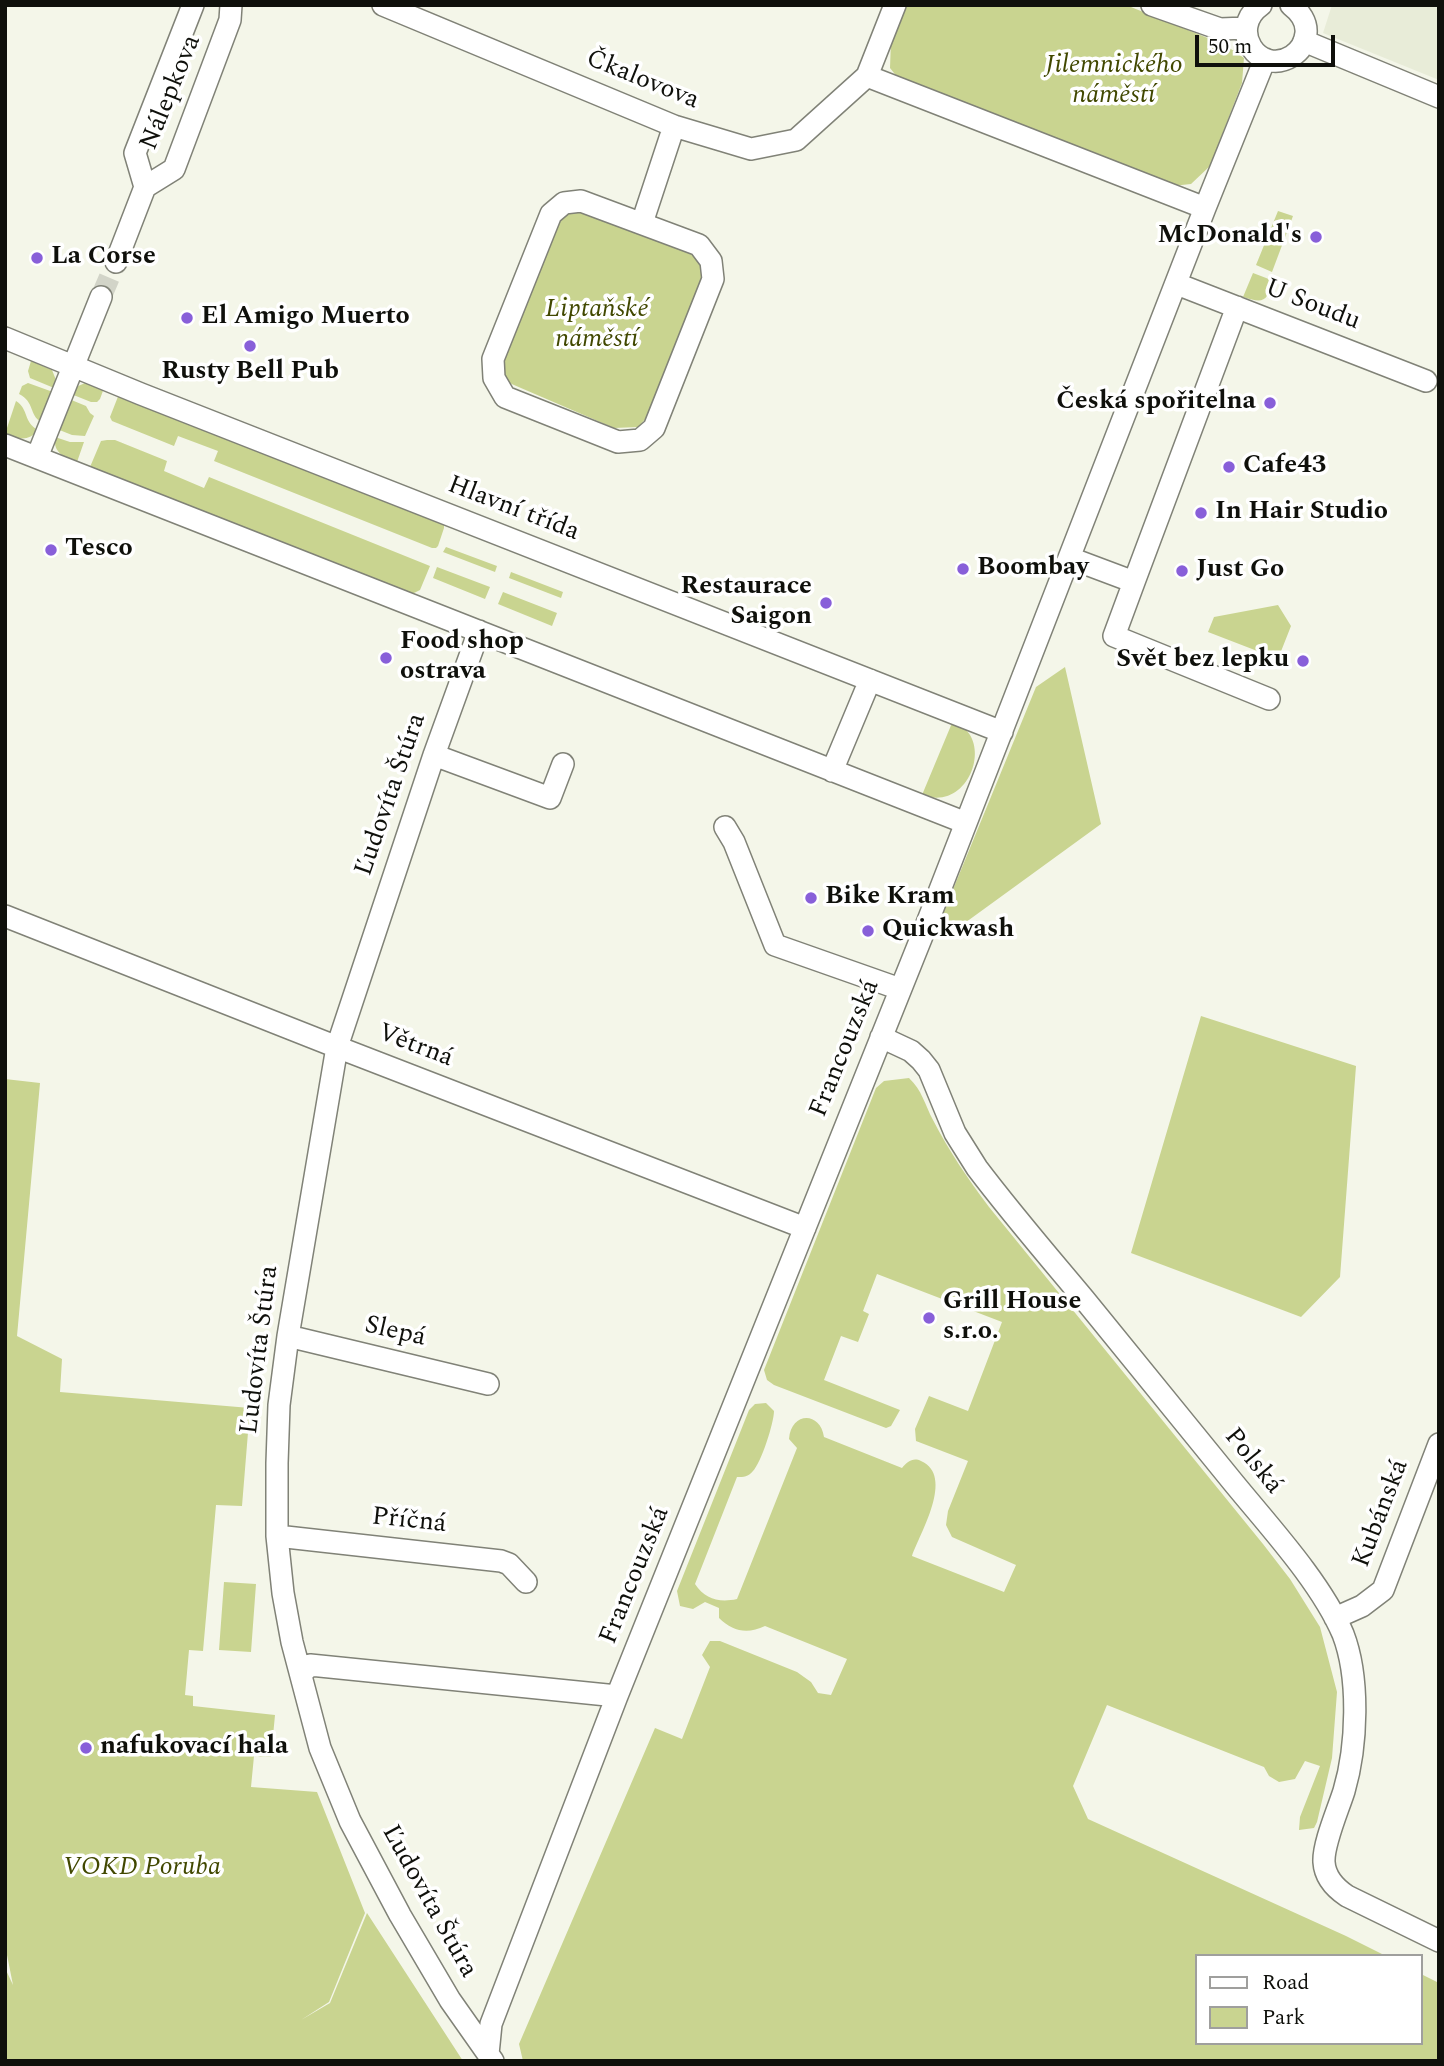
<!DOCTYPE html>
<meta charset="utf-8">
<style>
body{margin:0}
#map{position:relative;width:1444px;height:2066px;overflow:hidden;background:#f4f6e9;font-family:Spectral,serif}
canvas{display:block}
.frame{position:absolute;inset:0;border:7px solid #0f100b;pointer-events:none}
.legend{position:absolute;left:1195px;top:1954px;width:228px;height:91px;box-sizing:border-box;background:#fff;border:2px solid #9f9f9d;margin:0;padding:9px 12px;list-style:none;font-size:21px;color:#0f100b}
.legend li{display:flex;align-items:center;gap:14px;height:35px}
.legend b{width:35px;border:2px solid #9f9f9d}
.scale{position:absolute;left:1195px;top:35px;width:140px;height:32px;box-sizing:border-box;border:4px solid #0f100b;border-top:0;padding-left:9px;font-size:21px;line-height:24px;white-space:nowrap;color:#0f100b;-webkit-text-stroke:5px #fff;paint-order:stroke}
</style>
<div id="map">
<canvas width="1444" height="2066"></canvas>
<div class="frame"></div>
<ul class="legend">
<li><b style="height:9px;background:#fff"></b>Road</li>
<li><b style="height:19px;background:#c9d490"></b>Park</li>
</ul>
<div class="scale">50 m</div>
</div>
<script>
const ctx = document.querySelector('canvas').getContext('2d');
ctx.lineJoin = 'round';
function fill(path, color) { ctx.fillStyle = color; ctx.fill(path, 'evenodd'); }
function strokePath(path, color, width, dash) { ctx.strokeStyle = color; ctx.lineWidth = width; ctx.lineCap = dash ? 'butt' : 'round'; ctx.setLineDash(dash || []); ctx.stroke(path); }
function drawText(font, color, halo, rows, align = 'center') {
  ctx.font = font + ' Spectral,serif'; ctx.lineWidth = 7; ctx.setLineDash([]); ctx.textBaseline = 'middle'; ctx.strokeStyle = halo; ctx.fillStyle = color; for (const [text, x, y, turn = 0] of rows) {
    ctx.save(); ctx.translate(x, y); ctx.rotate((+turn || 0) * Math.PI / 180); ctx.textAlign = isNaN(turn) ? turn : align; if (halo) ctx.strokeText(text, 0, 0); ctx.fillText(text, 0, 0); ctx.restore();
  }
}
const built = new Path2D(`
 M1332 5H1439V80L1323 33Z`);
const green = new Path2D(`
 M905 5H1126L1225 45 1244 58 1242 83 1210 166 1191 184 1172 186 898 78 890 68 891 40Z
 M565 207 689 247 707 272 650 414 638 427 614 428 507 382 501 368 552 219Z
 M1278 211 1293 216 1272 272 1256 265Z
 M1253 273 1274 281C1266 301 1265 304 1243 297Z
 M31 361 52 370 56 380 54 388 30 378 28 371Z
 M28 383 53 392 41 422C29 415 35 402 19 394L22 386Z
 M85 383 104 388 100 399 97 402H91L71 394 76 387Z
 M119 394 444 522V528L438 546 436 548H432L214 461 218 451 178 436 174 446 112 421 110 417Z
 M69 399 86 406 90 413 94 416 85 436 72 435 57 429Z
 M16 401C29 409 23 422 38 430 29 442 18 439 5 434Z
 M55 437 70 442H84L77 462C64 457 53 453 55 437Z
 M107 440H115L167 461 164 471 204 488 209 477 430 566 420 590 412 594 90 467 101 441Z
 M446 547 497 566 495 572 443 552Z
 M437 567 490 587 485 599 433 578Z
 M511 572 563 592 561 598 509 578Z
 M503 592 557 613 552 626 498 604Z
 M1278 605 1291 626 1278 659 1208 632 1214 617Z
 M1065 667 1101 824 951 933 938 926 1036 687Z
 M952 723C957 725 962 726 966 730 989 753 965 811 922 795Z
 M1201 1016 1356 1066 1340 1277 1301 1317 1131 1253Z
 M909 1078C922 1090 925 1105 933 1120 949 1151 968 1179 989 1207L1263 1544 1290 1579 1320 1627 1337 1692 1332 1758 1317 1822 1314 1828 1299 1830 1300 1817 1320 1766 1305 1761 1295 1779 1279 1782 1269 1776 1264 1767 1107 1705 1073 1786 1088 1819 1346 1936 1386 1956H1197V2043H1421V1974L1439 1983V2061H523L519 2044 655 1728 682 1739 710 1667 702 1655 710 1641H720L797 1672 811 1682 818 1693 831 1695 847 1659 765 1626C748 1634 733 1632 719 1618V1608L705 1602 693 1609 680 1606 677 1591 749 1410 755 1404 766 1403 774 1411C774 1423 761 1463 753 1471 748 1477 744 1477 737 1477L695 1584C705 1599 719 1603 737 1599L797 1448 789 1439C791 1412 820 1411 824 1437L902 1468C907 1462 913 1457 921 1461 955 1476 920 1533 912 1556L1004 1592 1016 1565 952 1537 946 1525 948 1511 968 1461 916 1441 915 1429 929 1396 968 1411 1002 1322 877 1274 863 1311 869 1314 858 1342 841 1336 824 1380 900 1410 891 1426 886 1428 774 1385 767 1380 764 1370 876 1088 884 1081Z
 M5 1079 40 1083 17 1336 62 1359 60 1392 250 1408 242 1506 216 1505 203 1651 189 1650 185 1695 193 1696V1706L275 1715 271 1757 254 1756 251 1787 317 1792 365 1913 329 2002 301 2020 330 2003 367 1913 463 2061H5V1968L13 1985 5 1945Z
 M224 1582 256 1584 251 1652 219 1650Z`);
const streetTunnel = new Path2D(`
 M101 297 116 262`);
const street = new Path2D(`
 M383 5 674 126 751 149 796 140 867 76 895 5
 M1152 5 1220 29 1246 28
 M1261 5C1227 29 1259 77 1292 56 1300 51 1305 43 1306 33 1307 22 1300 12 1291 5
 M1304 41 1439 97
 M867 76 1205 208
 M145 187 174 169 230 20 231 5
 M581 201 699 245 711 261 713 279 654 428 640 440 618 442 505 397 494 378 493 359 551 214 564 203Z
 M642 223 674 126
 M116 262 145 187 135 153 193 5
 M1177 284 1426 381
 M5 338 141 394 1002 732
 M5 445 966 823
 M37 457 101 297
 M1070 558 1134 582 1114 636 1269 699
 M1134 582 1237 307
 M479 631 434 755 337 1047 288 1336 279 1405 277 1463V1536L283 1593 292 1642 320 1748 350 1821 400 1915 450 2000 488 2054
 M434 755 550 798 563 764
 M832 771 870 680
 M725 827 734 842 775 945 900 989
 M5 916 337 1047 805 1228
 M881 1037 911 1051 921 1060 929 1070 955 1133 977 1168C1011 1213 1048 1256 1084 1299 1132 1358 1180 1417 1228 1476 1265 1522 1320 1580 1343 1634 1360 1678 1357 1747 1344 1791 1338 1810 1323 1844 1324 1862 1325 1878 1335 1888 1347 1896L1439 1941
 M288 1336 488 1384
 M277 1536 501 1561 509 1564 526 1582
 M1335 1618 1362 1606 1383 1590 1439 1444
 M301 1674 310 1665 617 1696
 M493 2061 488 2054 491 2024 617 1696 924 931 1205 208 1265 59`);
const markers = [
 [1316,237,7,"#885fd9"],
 [37,258,7,"#885fd9"],
 [187,318,7,"#885fd9"],
 [250,346,7,"#885fd9"],
 [1270,403,7,"#885fd9"],
 [1229,467,7,"#885fd9"],
 [1201,513,7,"#885fd9"],
 [51,550,7,"#885fd9"],
 [963,569,7,"#885fd9"],
 [1182,571,7,"#885fd9"],
 [826,603,7,"#885fd9"],
 [386,658,7,"#885fd9"],
 [1303,661,7,"#885fd9"],
 [811,898,7,"#885fd9"],
 [868,931,7,"#885fd9"],
 [929,1318,7,"#885fd9"],
 [86,1748,7,"#885fd9"]
];
const parkNames = [
 ["Jilemnického",1114,67],
 ["náměstí",1114,97],
 ["Liptaňské",597,311],
 ["náměstí",597,341],
 ["VOKD Poruba",142,1869]
];
const streetNames = [
 ["Čkalovova",642,81,22],
 ["Nálepkova",172,93,-68],
 ["U Soudu",1312,306,21],
 ["Hlavní třída",513,510,21],
 ["Ľudovíta Štúra",392,795,-71],
 ["Větrná",415,1047,21],
 ["Francouzská",846,1049,-68],
 ["Slepá",395,1333,13],
 ["Ľudovíta Štúra",261,1350,-83],
 ["Polská",1252,1462,51],
 ["Kubánská",1382,1514,-69],
 ["Příčná",409,1522,6],
 ["Francouzská",636,1576,-68],
 ["Ľudovíta Štúra",428,1902,61]
];
const poiNames = [
 ["McDonald's",1302,237,"right"],
 ["La Corse",51,258],
 ["El Amigo Muerto",201,318],
 ["Rusty Bell Pub",250,373,"center"],
 ["Česká spořitelna",1256,403,"right"],
 ["Cafe43",1243,467],
 ["In Hair Studio",1215,513],
 ["Tesco",65,550],
 ["Boombay",977,569],
 ["Just Go",1196,571],
 ["Restaurace",812,588,"right"],
 ["Saigon",812,618,"right"],
 ["Food shop",400,643],
 ["ostrava",400,673],
 ["Svět bez lepku",1289,661,"right"],
 ["Bike Kram",825,898],
 ["Quickwash",882,931],
 ["Grill House",943,1303],
 ["s.r.o.",943,1333],
 ["nafukovací hala",100,1748]
];
fill(built, '#e8ecd8');
fill(green, '#c9d490');
strokePath(streetTunnel, '#d2d4c8', 21, [21, 10]);
strokePath(street, '#808277', 24);
strokePath(street, '#fff', 21);
for (const [x, y, r, color] of markers) { const dot = new Path2D(); dot.arc(x, y, r, 0, 2 * Math.PI); ctx.fillStyle = color; ctx.fill(dot); strokePath(dot, '#fff', 2.5); }
drawText('italic 26px', '#414800', '#fff', parkNames);
drawText('26px', '#0f100b', '#fff', streetNames);
drawText('bold 26px', '#0f100b', '#fff', poiNames, 'left');
</script>
